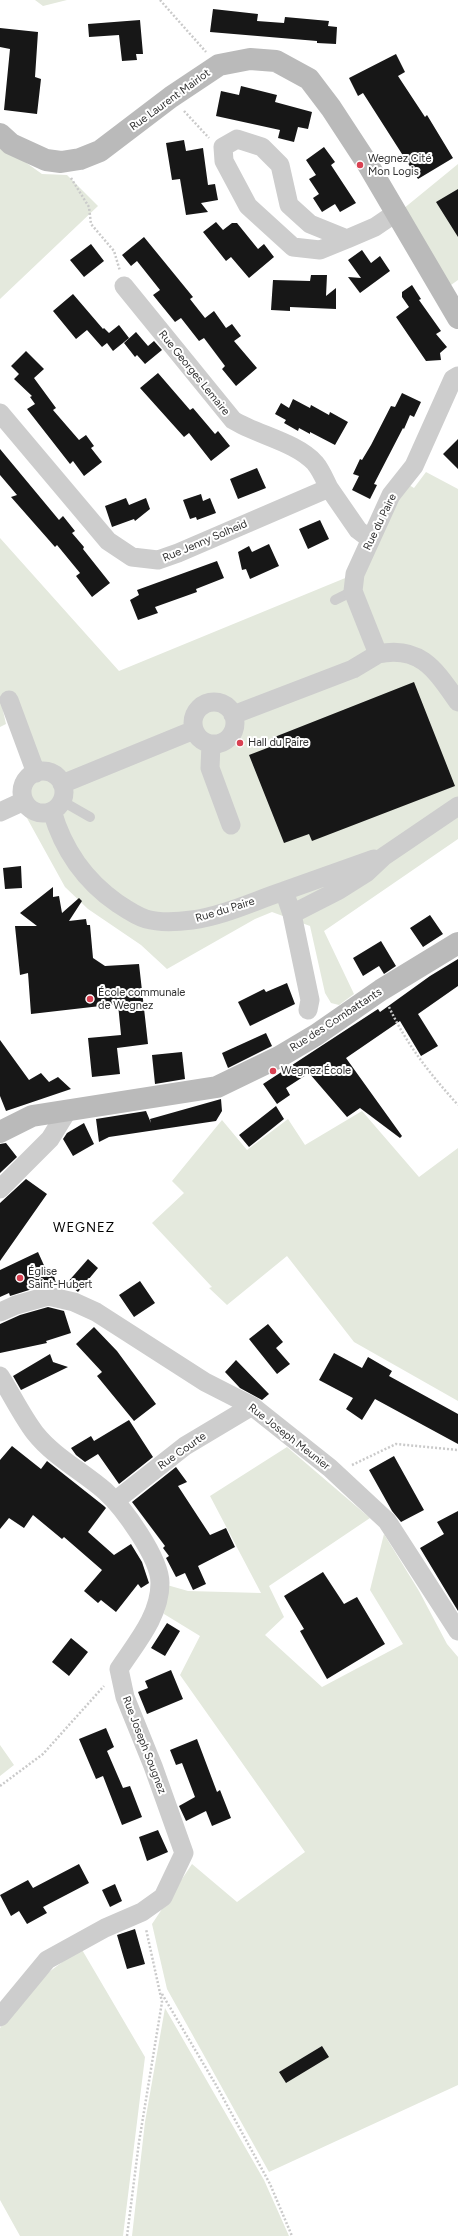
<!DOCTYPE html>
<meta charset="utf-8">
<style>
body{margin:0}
canvas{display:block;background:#fff}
</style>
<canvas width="458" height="2236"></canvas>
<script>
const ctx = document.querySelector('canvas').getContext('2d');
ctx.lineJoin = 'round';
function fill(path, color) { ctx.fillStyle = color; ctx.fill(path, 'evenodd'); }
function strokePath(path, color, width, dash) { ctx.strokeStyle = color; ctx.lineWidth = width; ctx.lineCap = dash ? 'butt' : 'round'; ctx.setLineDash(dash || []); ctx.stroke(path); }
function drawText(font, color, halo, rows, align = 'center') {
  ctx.font = font + ' Figtree,sans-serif'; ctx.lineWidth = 4; ctx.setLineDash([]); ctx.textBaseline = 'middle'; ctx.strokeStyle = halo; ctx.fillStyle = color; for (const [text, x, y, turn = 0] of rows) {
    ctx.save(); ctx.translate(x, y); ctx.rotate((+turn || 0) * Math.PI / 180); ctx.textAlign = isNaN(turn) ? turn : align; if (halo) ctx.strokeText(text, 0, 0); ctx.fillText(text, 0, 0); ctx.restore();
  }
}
const green = new Path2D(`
 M35 0H67L43 6Z
 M0 144 42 174 67 175 98 206 0 299Z
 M458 164V280L451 285 403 209Z
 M426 472 458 489V839L324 931 354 994 339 1005 331 1003 325 993 310 926 272 912 255 919 167 969 141 945 88 909 65 887 17 800 18 777 25 767 1 702 6 724 0 727V538L119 671 355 574 370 539 409 485 414 488Z
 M362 1111 419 1177 458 1148V1401L354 1342 287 1256 227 1305 209 1288 212 1287 152 1223 184 1193 172 1181 222 1120 247 1150 288 1119 305 1145Z
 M287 1447 370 1518 269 1586 284 1617 265 1635 322 1687 403 1644 370 1590 384 1534 419 1591 447 1644 458 1657V2085L269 2172 167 1989 152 1924 192 1864 237 1902 305 1852 180 1675 200 1636 164 1614 167 1585 188 1591 261 1593 210 1496Z
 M0 1745 14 1765 0 1776Z
 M81 1948 145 2057 123 2236H20L0 2200V2028L30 1992 37 1981Z
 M165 2008 264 2180 289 2236H132L145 2122Z`);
const building = new Path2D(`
 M213 9 258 14 257 21 284 23 285 17 329 21 328 26 337 27 336 44 317 43V41L210 32Z
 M140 20 143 54H136L137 60 122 61 119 35 89 37 88 24Z
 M0 28 38 32 35 77 41 79 37 114 4 110 10 49 0 47Z
 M396 54 405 72 398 76 425 117 427 115 453 158 418 179 363 93 358 96 349 78Z
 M241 86 277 95 275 102 312 112 308 129 298 127 294 142 278 138 280 130 216 116 221 91 239 95Z
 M184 140 186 151 203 148 208 185 215 184 218 200 201 203 208 212 186 215 180 179 172 180 166 143Z
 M324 147 335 162 331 165 356 203 340 212 335 204 322 212 313 198 319 194 309 179 316 175 306 160Z
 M458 189V237L436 202Z
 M216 222 223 230 232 223H237L258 249 264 244 274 257 249 278 231 257 226 261 203 232Z
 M144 237 193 297 190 299 205 318 214 311 226 328 232 324 241 336 234 341 257 368 236 386 222 369 225 366 204 338 199 341 181 318 175 322 153 295 160 290 137 261 131 266 122 255Z
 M91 244 104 261 84 277 70 260Z
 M362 250 371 263 380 256 390 271 360 293 348 277 361 278 348 260Z
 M311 275H327L326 296 336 288V309L290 307V311L271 310 273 280 310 281Z
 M412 285 421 299 419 300 441 331 436 334 447 347 440 353 441 360 426 361 396 317 409 307 402 297V292Z
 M73 294 103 329 104 328 109 333 119 325 129 338 113 351 107 343 102 347 87 330 76 339 53 311Z
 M136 332 148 346 154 341 162 350 145 364 137 355 135 357 124 343Z
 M26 351 44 369 34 378 56 408 53 410 79 440 86 435 94 446 91 448 102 462 84 476 73 461 70 464 27 409 35 404 30 397 32 396 14 379 19 374 11 366Z
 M158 373 190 410 193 408 215 434 218 431 230 446 211 461 189 433 184 437 140 388Z
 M402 393 421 402 414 417 410 415 404 429 403 428 374 484 377 485 370 499 352 490 359 476 353 474 360 459 362 460 371 445 391 406 395 407Z
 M293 399 310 408 311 405 329 415 330 412 348 422 335 445 310 432V434L299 428 298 431 284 423 286 420 275 414 281 403 289 408Z
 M458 439V469L443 454Z
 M0 449 59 520 63 516 75 531 72 533 84 547 83 549 110 583 92 597 76 576 80 573 57 545 55 547 11 497 17 495 0 475Z
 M257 468 266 488 238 499 230 479Z
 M201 494 203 501 210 498 216 513 197 520 196 517 190 519 183 500Z
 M126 498 129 505 146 498 150 509 135 521 134 519 112 527 105 506Z
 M320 520 329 539 308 549 299 529Z
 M269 544 279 566 250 579 246 569 242 570 238 552 249 546 252 552Z
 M217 561 224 578 196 589 197 592 155 607 158 613 138 620 130 600 139 595 137 590Z
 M414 682 455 786 312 841 309 834 284 843 249 755 275 745 272 738Z
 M21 866 22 888 5 889 3 868Z
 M53 887V897L59 896 62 913 79 898 82 901 69 921 86 919 87 925H90L93 958 105 966 139 964 148 1044 117 1048 120 1074 92 1077 88 1038 121 1035 118 1004 31 1014 28 973 20 975 15 926H37L20 913Z
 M430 915 443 934 423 947 410 928Z
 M381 941 396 966 384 974 379 966 363 976 353 958Z
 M458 959V986L418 1014 438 1046 421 1056 400 1021 346 1058 402 1136 400 1138 360 1108 347 1117 309 1073 286 1088 290 1095 277 1104 263 1084 378 1009 380 1012 430 976Z
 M287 983 295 1004 250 1026 238 1002 264 989 266 992Z
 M266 1033 272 1046 228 1068 222 1053Z
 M0 1040 29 1080 41 1073 49 1082 58 1077 71 1089 6 1111 0 1096Z
 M182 1052 185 1079 155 1084 152 1055Z
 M221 1099 222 1111 216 1121 109 1137 99 1142 96 1119 146 1111 151 1123 150 1119Z
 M276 1106 284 1119 249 1147 239 1135Z
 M84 1123 94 1144 73 1156 63 1139 67 1133Z
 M6 1143 17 1157 0 1173V1144Z
 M26 1179 47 1194 0 1261V1203Z
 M38 1252 47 1272 52 1269 57 1287 45 1285 10 1296 9 1293 0 1297V1270Z
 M88 1259 98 1268 78 1292 67 1283Z
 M140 1281 155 1303 134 1317 119 1295Z
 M48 1307 64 1311 71 1333 46 1341 47 1343 0 1353V1324L20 1315Z
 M268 1324 283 1342 276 1348 290 1364 277 1374 249 1339Z
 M94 1327 117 1351 156 1404 134 1421 97 1376 102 1372 76 1344Z
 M334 1353 362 1368 368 1357 392 1371 389 1376 458 1414V1444L375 1399 362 1420 346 1409 353 1398 319 1380Z
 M50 1354 53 1362 68 1367 21 1390 13 1376Z
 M236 1360 269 1394 262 1400 240 1388 225 1372Z
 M129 1420 153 1457 119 1484 98 1454 85 1462 76 1455 71 1448 91 1436 94 1441Z
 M12 1446 41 1469 47 1461 104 1506 106 1508 88 1532 114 1555 131 1544 142 1562 149 1583 141 1588 138 1584 116 1612 101 1600 98 1603 84 1591 102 1570 64 1537 62 1539 33 1515 24 1528 9 1518 0 1529V1460Z
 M394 1456 424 1510 401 1522 392 1511 369 1470Z
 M176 1467 187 1482 178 1486 210 1535 226 1528 235 1547 198 1566 206 1584 193 1590 185 1573 176 1577 166 1558 169 1556 163 1548 165 1546 132 1502Z
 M458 1511V1611L420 1548 444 1534 437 1522Z
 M323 1572 344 1604 357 1597 385 1644 327 1679 300 1631 304 1629 284 1596Z
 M167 1623 180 1631 165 1656 151 1648Z
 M71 1638 88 1652 69 1676 52 1662Z
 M171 1670 183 1699 147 1714 138 1692 148 1688 145 1681Z
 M106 1728 114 1747 107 1751 123 1788 130 1786 142 1817 122 1825 103 1776 96 1779 79 1739Z
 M197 1739 217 1792 220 1790 231 1818 212 1826 206 1811 186 1821 179 1806 195 1797 182 1763 176 1765 170 1750Z
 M158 1830 168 1852 147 1861 139 1837Z
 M79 1864 89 1883 43 1907 47 1913 27 1924 19 1911 11 1916 0 1895 28 1880 33 1888Z
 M115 1884 122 1901 110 1907 102 1890Z
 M135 1929 145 1964 127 1969 117 1935Z
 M322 2046 329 2057 286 2083 279 2072Z`);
const path = new Path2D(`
 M160 0 206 52
 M184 111 209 138
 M71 178 89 207 91 224 114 251 120 271
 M389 1007C407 1045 430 1074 458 1105
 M352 1465 396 1444 458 1450
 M0 1786 43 1754 104 1686
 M162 1994 216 2085 270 2184 292 2236
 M127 2236 139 2142 162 2002 146 1929`);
const lane = new Path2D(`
 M335 600 353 591
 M62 801 90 817`);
const street = new Path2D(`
 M347 239 320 250 293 247 248 206 224 161 223 147 237 139 262 147 280 165 289 205 310 224 347 239 375 227 397 212
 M124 286 233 420C257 435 296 442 315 463 321 470 325 480 329 488
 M458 376 453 379 414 466 391 495 355 574 353 591 378 654C421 645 436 671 458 702
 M0 413 108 541 132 557 158 560 178 553 329 488 358 530 370 539
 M9 700 36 773
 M193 723a21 21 0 1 1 42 0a21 21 0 1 1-42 0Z
 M233 715 353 669 378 654
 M211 744 210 768 231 825
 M22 792a21 21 0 1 1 42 0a21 21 0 1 1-42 0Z
 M62 784 194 730
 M52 811C63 849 84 880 117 903 126 909 136 916 146 919 160 923 177 922 192 920 223 916 254 901 284 891L292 914 310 1000 308 1010
 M0 812 24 801
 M284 891 374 859
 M292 914 339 890 366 873 383 857 458 806
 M0 1189 50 1139 68 1110
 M0 1312 16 1305 48 1296 74 1302 96 1312 205 1382 252 1406 330 1468 387 1521 458 1631
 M0 1376C12 1395 22 1416 35 1433 54 1457 82 1471 105 1491 123 1507 160 1558 160 1583 160 1616 136 1643 119 1669L125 1697 153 1766 184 1853 163 1897 142 1912 105 1928 47 1960 0 2017
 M115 1501 185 1446 252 1406`);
const secondary = new Path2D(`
 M0 134 11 144 46 160 61 162 80 159 100 151 171 97 219 65 250 59 276 61 309 79 331 108 367 163 458 318
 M0 1132 32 1116 217 1087 279 1057 316 1035 381 990 458 943`);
const markers = [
 [360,165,4,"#d94152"],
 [240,743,4,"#d94152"],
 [90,999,4,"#d94152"],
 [273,1071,4,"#d94152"],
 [20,1278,4,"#d94152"]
];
const streetNames = [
 ["Rue Laurent Mairlot",170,100,-36],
 ["Rue Georges Lemaire",194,373,51],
 ["Rue du Paire",380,522,-64],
 ["Rue Jenny Solheid",205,541,-23],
 ["Rue du Paire",225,910,-17],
 ["Rue des Combattants",336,1020,-33],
 ["Rue Joseph Meunier",289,1437,38],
 ["Rue Courte",182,1451,-35],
 ["Rue Joseph Sougnez",144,1745,69]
];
const poiNames = [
 ["Wegnez Cité",368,159],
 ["Mon Logis",368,172],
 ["Hall du Paire",248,743],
 ["École communale",98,993],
 ["de Wegnez",98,1006],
 ["Wegnez École",281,1071],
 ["Église",28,1272],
 ["Saint-Hubert",28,1285]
];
const quarterNames = [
 ["WEGNEZ",84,1228]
];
fill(green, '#e4e9dd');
fill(building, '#171717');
strokePath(path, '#cacaca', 2.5, [2, 2]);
strokePath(lane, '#cdcdcd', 10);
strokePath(street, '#cdcdcd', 19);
strokePath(secondary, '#bababa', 22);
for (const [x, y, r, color] of markers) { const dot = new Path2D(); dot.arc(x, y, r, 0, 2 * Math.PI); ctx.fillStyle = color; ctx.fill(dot); strokePath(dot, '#fff', 1.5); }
drawText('11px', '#303030', '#fff', streetNames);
drawText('11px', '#303030', '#fff', poiNames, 'left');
ctx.letterSpacing = '1px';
drawText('13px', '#000', '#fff', quarterNames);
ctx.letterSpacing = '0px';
</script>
